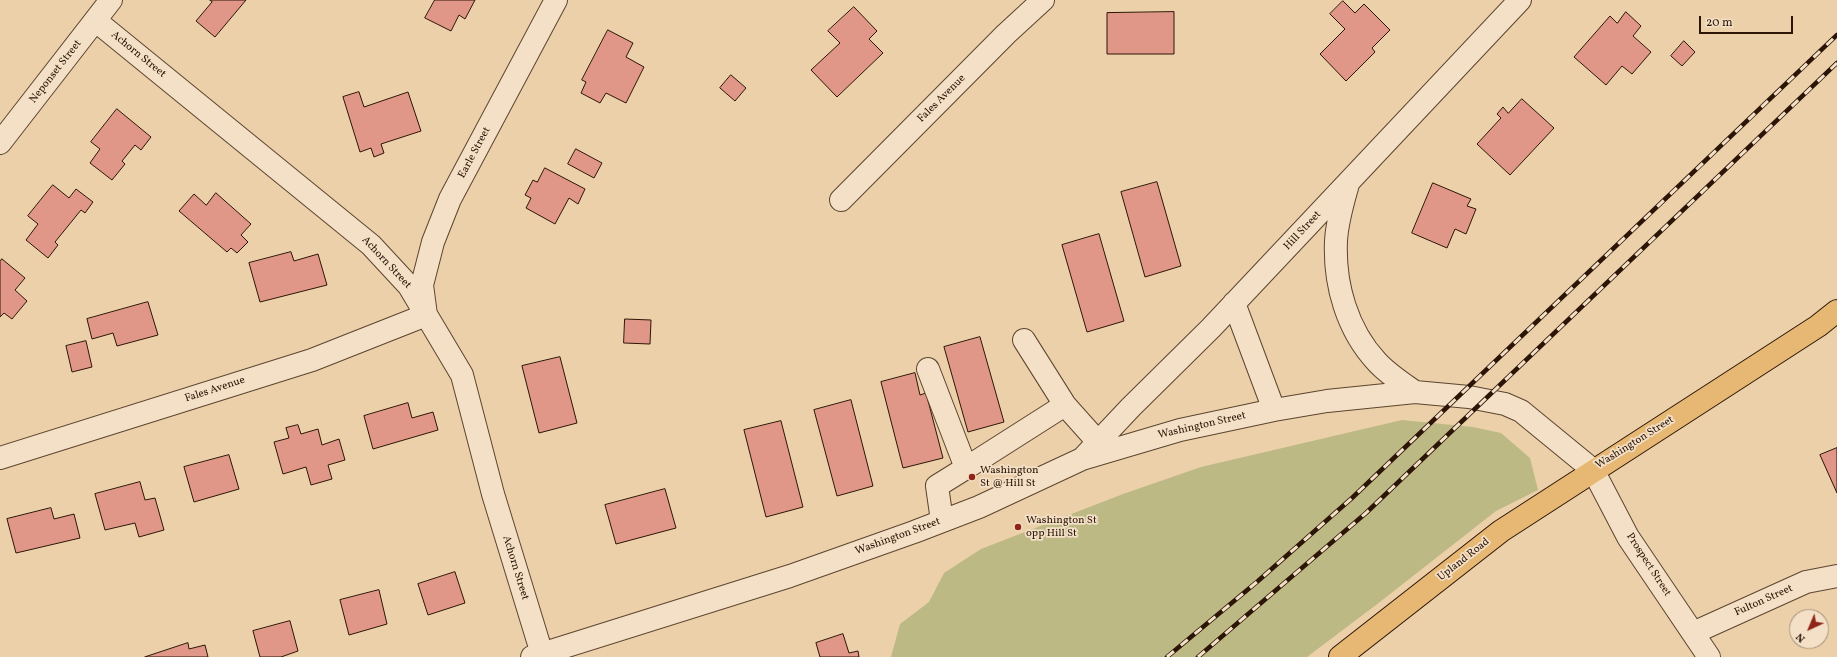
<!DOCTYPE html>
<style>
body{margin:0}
#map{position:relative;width:1837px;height:657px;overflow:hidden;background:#ecd0a9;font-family:Vollkorn,serif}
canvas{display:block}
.north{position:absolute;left:1789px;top:609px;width:40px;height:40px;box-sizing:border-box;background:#f3e0c7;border:1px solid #a38f7a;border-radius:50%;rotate:224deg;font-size:11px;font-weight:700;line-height:16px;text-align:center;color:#2c1506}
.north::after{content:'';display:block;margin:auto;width:14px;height:18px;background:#8f2418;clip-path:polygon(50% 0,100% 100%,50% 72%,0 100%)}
.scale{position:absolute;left:1699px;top:16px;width:94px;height:18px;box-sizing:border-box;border:2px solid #2c1506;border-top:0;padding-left:5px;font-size:12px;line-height:14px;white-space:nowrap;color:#2c1506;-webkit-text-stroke:3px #f3e0c7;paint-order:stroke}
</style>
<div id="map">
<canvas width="1837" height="657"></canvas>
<div class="north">N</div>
<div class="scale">20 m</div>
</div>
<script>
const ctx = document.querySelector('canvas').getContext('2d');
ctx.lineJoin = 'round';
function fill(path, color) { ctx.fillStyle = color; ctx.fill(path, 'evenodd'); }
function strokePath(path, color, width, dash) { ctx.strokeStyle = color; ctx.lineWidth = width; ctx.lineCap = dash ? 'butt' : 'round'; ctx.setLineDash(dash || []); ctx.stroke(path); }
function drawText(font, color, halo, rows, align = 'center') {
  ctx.font = font + ' Vollkorn,serif'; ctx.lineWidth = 3.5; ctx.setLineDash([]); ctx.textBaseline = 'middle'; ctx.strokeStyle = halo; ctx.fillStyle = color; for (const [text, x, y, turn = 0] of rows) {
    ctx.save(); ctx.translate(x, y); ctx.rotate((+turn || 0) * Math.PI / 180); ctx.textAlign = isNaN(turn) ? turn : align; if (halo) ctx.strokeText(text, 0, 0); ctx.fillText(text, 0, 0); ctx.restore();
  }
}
const green = new Path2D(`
 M1402 420 1473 427 1501 433 1530 458 1538 490 1496 511 1376 605 1307 657H891L900 624 929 602 944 573 981 549 1123 494 1201 467Z`);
const building = new Path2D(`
 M210 0H246L215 37 196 21 212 2Z
 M435 0H475L465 19 459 15 451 31 425 18Z
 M1343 1 1355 13 1364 4 1390 30 1372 48 1375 52 1346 81 1320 54 1345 29 1330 14Z
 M854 7 877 31 869 39 883 53 837 97 811 70 840 43 828 31Z
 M1174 12V54H1107V13Z
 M1626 12 1641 26 1633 36 1651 52 1632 74 1622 66 1606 85 1574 57 1610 16 1617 23Z
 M608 30 633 43 626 57 644 67 626 103 606 93 600 103 581 93 586 82 582 80Z
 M1684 41 1695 52 1682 66 1671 56Z
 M731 75 746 88 735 101 720 88Z
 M359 92 364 107 408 92 421 131 381 144 384 153 374 157 371 148 360 152 343 97Z
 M1522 99 1554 128 1510 175 1477 144 1501 118 1497 114 1503 107 1508 113Z
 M117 109 151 137 141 150 135 145 122 161 125 164 112 180 90 163 100 149 91 142Z
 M576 149 602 163 594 178 568 164Z
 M545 168 585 189 578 204 569 198 555 224 526 208 531 198 525 195 533 180 537 182Z
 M1157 182 1181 266 1145 277 1121 192Z
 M1433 183 1471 199 1467 206 1476 209 1466 234 1455 229 1447 248 1412 233Z
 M53 185 69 198 76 189 93 202 85 213 81 210 55 242 58 245 48 258 26 240 38 224 28 216Z
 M216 193 251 224 241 235 248 242 237 253 231 248 227 252 179 211 194 194 206 205Z
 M1099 234 1124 321 1087 332 1062 245Z
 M291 252 294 261 318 254 327 285 260 302 249 263Z
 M2 259 25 278 15 290 27 301 12 319 4 313 0 317V262Z
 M148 302 158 335 117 346 113 333 92 339 87 319Z
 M625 319 651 320 650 344 624 343Z
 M980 337 1004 422 968 432 944 347Z
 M86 341 92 367 72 372 66 346Z
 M560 357 577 423 539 433 522 366Z
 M915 373 920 395 926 393 943 458 903 468 881 382Z
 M851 400 873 486 837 496 814 410Z
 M408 403 412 418 433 412 438 430 373 449 364 416Z
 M781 421 803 507 766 517 744 430Z
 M298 425 301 434 318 429 322 445 339 439 345 460 328 465 332 479 311 485 306 467 283 474 274 442 289 438 286 428Z
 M1837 448V493L1820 455Z
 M229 455 239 489 194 502 184 467Z
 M140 482 145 500 155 498 164 530 139 537 135 523 105 530 95 494Z
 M665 489 676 528 616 544 605 505Z
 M51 508 54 519 74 514 80 538 16 553 7 519Z
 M455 572 465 603 428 615 418 584Z
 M379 590 387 624 349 635 340 600Z
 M290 621 298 651 281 657H260L253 631Z
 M843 634 849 653 858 651 859 657H820L816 643Z
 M188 643 189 649 205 645 208 657H145Z`);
const minor = new Path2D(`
 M96 21 371 245 409 286 462 375 493 494 542 654
 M0 143 111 0
 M1348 184C1343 202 1337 221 1336 241 1334 284 1347 330 1377 362 1388 374 1402 383 1415 392
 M841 200 1006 34 1043 0
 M1234 303 1274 410
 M1024 340 1065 405 1098 442
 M928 369 966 468 1065 405
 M0 458 312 360 426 315 422 285 433 242 450 199 556 0
 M1082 459 1131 407 1211 328 1520 0
 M942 521 937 486 966 468
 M1693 633 1806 582 1837 576
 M532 657 790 576 914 532 979 507 1082 459 1180 430 1274 410 1327 401 1415 392 1469 397 1505 404 1521 411 1593 470 1628 537 1709 657`);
const major = new Path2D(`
 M1340 657 1501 531 1818 326 1837 311`);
const rail = new Path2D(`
 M1167 657 1258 581 1352 498 1837 35
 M1198 657 1366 513 1837 63`);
const markers = [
 [972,477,4,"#8f2418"],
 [1018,527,4,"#8f2418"]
];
const streetNames = [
 ["Achorn Street",138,55,39],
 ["Neponset Street",56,72,-52],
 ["Fales Avenue",942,99,-45],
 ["Earle Street",475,153,-62],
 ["Hill Street",1303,231,-47],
 ["Achorn Street",386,263,47],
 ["Fales Avenue",215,390,-18],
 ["Washington Street",1202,426,-13],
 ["Washington Street",1635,443,-32],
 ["Washington Street",898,537,-20],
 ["Upland Road",1464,560,-38],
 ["Prospect Street",1648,565,57],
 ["Achorn Street",515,568,73],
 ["Fulton Street",1764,601,-24]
];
const poiNames = [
 ["Washington",980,471],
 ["St @ Hill St",980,484],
 ["Washington St",1026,521],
 ["opp Hill St",1026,534]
];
fill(green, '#bdb984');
fill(building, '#e19787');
strokePath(building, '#2c1506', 1);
strokePath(minor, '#5c442f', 24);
strokePath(major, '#2c1506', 24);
strokePath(minor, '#f3e0c7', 22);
strokePath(major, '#e6b874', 22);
strokePath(rail, '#2c1506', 4.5);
strokePath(rail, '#f3e0c7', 3, [9]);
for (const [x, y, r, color] of markers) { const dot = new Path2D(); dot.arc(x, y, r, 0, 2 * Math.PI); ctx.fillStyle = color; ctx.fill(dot); strokePath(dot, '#f3e0c7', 1.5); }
drawText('11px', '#2c1506', '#f3e0c7', streetNames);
drawText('11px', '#2c1506', '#f3e0c7', poiNames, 'left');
</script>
